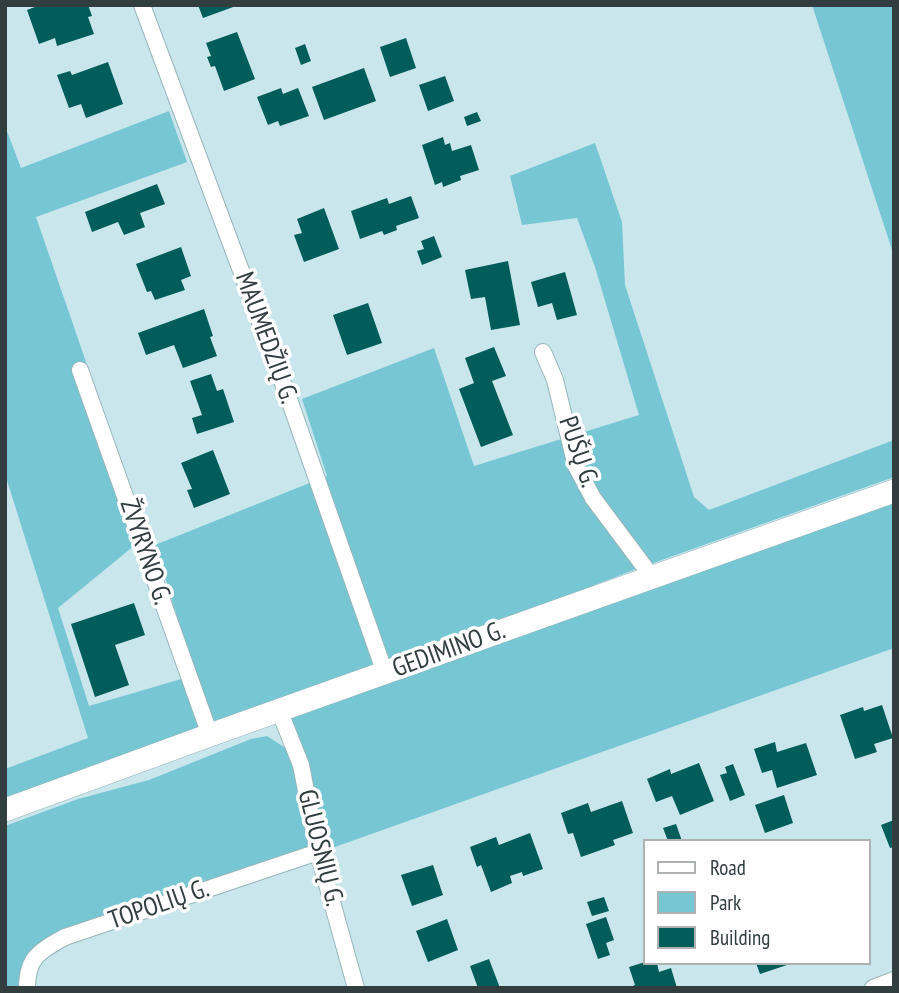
<!DOCTYPE html>
<meta charset="utf-8">
<style>
body{margin:0}
#map{position:relative;width:899px;height:993px;overflow:hidden;background:#c8e6ec;font-family:"PT Sans Narrow",sans-serif}
canvas{display:block}
.frame{position:absolute;inset:0;border:7px solid #313d3f;pointer-events:none}
.legend{position:absolute;left:643px;top:839px;width:228px;height:126px;box-sizing:border-box;background:#fff;border:2px solid #adb1b2;margin:0;padding:9px 12px;list-style:none;font-size:21px;color:#313d3f}
.legend li{display:flex;align-items:center;gap:14px;height:35px}
.legend b{width:35px;border:2px solid #adb1b2}
</style>
<div id="map">
<canvas width="899" height="993"></canvas>
<div class="frame"></div>
<ul class="legend">
<li><b style="height:9px;background:#fff"></b>Road</li>
<li><b style="height:19px;background:#76c6d3"></b>Park</li>
<li><b style="height:19px;background:#005d5a"></b>Building</li>
</ul>
</div>
<script>
const ctx = document.querySelector('canvas').getContext('2d');
ctx.lineJoin = 'round';
function fill(path, color) { ctx.fillStyle = color; ctx.fill(path, 'evenodd'); }
function strokePath(path, color, width, dash) { ctx.strokeStyle = color; ctx.lineWidth = width; ctx.lineCap = dash ? 'butt' : 'round'; ctx.setLineDash(dash || []); ctx.stroke(path); }
function drawText(font, color, halo, rows, align = 'center') {
  ctx.font = font + ' "PT Sans Narrow",sans-serif'; ctx.lineWidth = 7; ctx.setLineDash([]); ctx.textBaseline = 'middle'; ctx.strokeStyle = halo; ctx.fillStyle = color; for (const [text, x, y, turn = 0] of rows) {
    ctx.save(); ctx.translate(x, y); ctx.rotate((+turn || 0) * Math.PI / 180); ctx.textAlign = isNaN(turn) ? turn : align; if (halo) ctx.strokeText(text, 0, 0); ctx.fillText(text, 0, 0); ctx.restore();
  }
}
const green = new Path2D(`
 M812 5H894V256Z
 M169 111 187 162 36 217 146 536 58 608 89 706 195 675 155 545 327 476 302 399 434 348 474 466 639 415 595 267 577 218 522 225 510 176 595 143 622 222 625 285 694 497 709 510 894 440V477L631 571 210 735 5 797V769L88 738 5 474V126L21 168Z
 M894 491V648L37 953 27 988H5V826L78 799 149 780 251 739 267 736 284 747 299 763 279 710Z`);
const building = new Path2D(`
 M40 5H88L92 16 88 17 94 34 57 46 55 38 39 44 27 10Z
 M198 5H236V6L203 18Z
 M237 32 255 79 224 91 215 66 211 67 207 57 211 56 206 43Z
 M406 38 416 68 390 77 380 47Z
 M305 44 311 61 301 65 295 48Z
 M108 62 123 104 86 118 81 104 69 108 57 75 70 71 72 75Z
 M364 68 376 101 324 120 312 87Z
 M445 76 454 101 428 111 419 85Z
 M281 88 283 94 298 88 309 116 280 126 278 121 268 125 257 97Z
 M477 112 481 121 467 126 464 117Z
 M443 137 445 145 450 143 452 151 471 145 479 170 460 176 461 180 443 187 442 182 435 185 422 145Z
 M157 184 165 204 140 213 145 227 124 235 118 222 92 232 85 212Z
 M411 196 419 218 396 226 397 230 384 235 382 231 360 239 351 211 387 198 389 204Z
 M324 208 339 249 304 262 294 235 302 233 297 219Z
 M434 236 442 257 422 265 417 251 424 249 421 241Z
 M181 247 191 276 181 280 185 290 155 300 151 291 147 292 136 264Z
 M508 261 520 325 491 330 485 297 471 299 465 270Z
 M565 272 577 315 557 320 552 303 538 307 531 282Z
 M368 303 382 343 347 355 333 315Z
 M204 309 213 336 210 337 217 356 183 368 174 345 146 355 138 333Z
 M494 347 506 376 492 381 513 435 481 447 459 389 474 383 465 358Z
 M211 374 217 391 223 389 234 422 197 434 192 418 202 415 190 381Z
 M213 450 230 494 194 508 187 490 192 489 181 463Z
 M134 603 145 635 115 645 129 685 95 697 71 624Z
 M882 705 893 738 874 744 877 752 855 759 840 715 863 707 864 711Z
 M775 742 777 752 806 743 817 775 777 788 772 770 762 773 754 749Z
 M699 763 714 801 680 815 672 796 656 802 647 779 670 769 671 774Z
 M733 764 745 795 730 801 720 775 727 773 725 767Z
 M784 795 793 823 765 833 755 805Z
 M622 801 633 833 613 840 615 845 581 857 573 833 568 834 561 813 588 803 591 812Z
 M894 820V847L890 848 881 825Z
 M676 824 682 841H668L663 828Z
 M530 833 543 869 523 876 522 872 510 876 512 883 491 892 481 865 477 867 470 847 496 837 499 845Z
 M433 865 443 895 412 906 401 875Z
 M604 897 609 911 592 916 587 902Z
 M606 917 614 940 606 943 610 955 598 959 586 924Z
 M447 919 458 950 428 962 416 931Z
 M489 959 500 988H478L470 966Z
 M645 962 657 963 659 972 671 968 677 988H628L635 985 629 967Z
 M756 963H790V964L760 974Z`);
const street = new Path2D(`
 M142 5 291 405 385 673
 M543 352 555 380 576 466 593 498 652 577
 M80 370 210 735
 M279 710 301 765 318 852 356 988
 M27 988C27 957 40 951 65 937L318 852
 M873 988 894 980`);
const secondary = new Path2D(`
 M5 810 210 735 894 491`);
const streetNames = [
 ["MAUMEDŽIŲ G.",266,338,70],
 ["PUŠŲ G.",578,452,71],
 ["ŽVYRYNO G.",145,552,71],
 ["GEDIMINO G.",449,650,-20],
 ["GLUOSNIŲ G.",320,848,76],
 ["TOPOLIŲ G.",159,905,-19]
];
fill(green, '#76c6d3');
fill(building, '#005d5a');
strokePath(street, '#97b5ba', 18);
strokePath(secondary, '#97b5ba', 24);
strokePath(street, '#fff', 16);
strokePath(secondary, '#fff', 23);
drawText('26px', '#313d3f', '#fff', streetNames);
</script>
